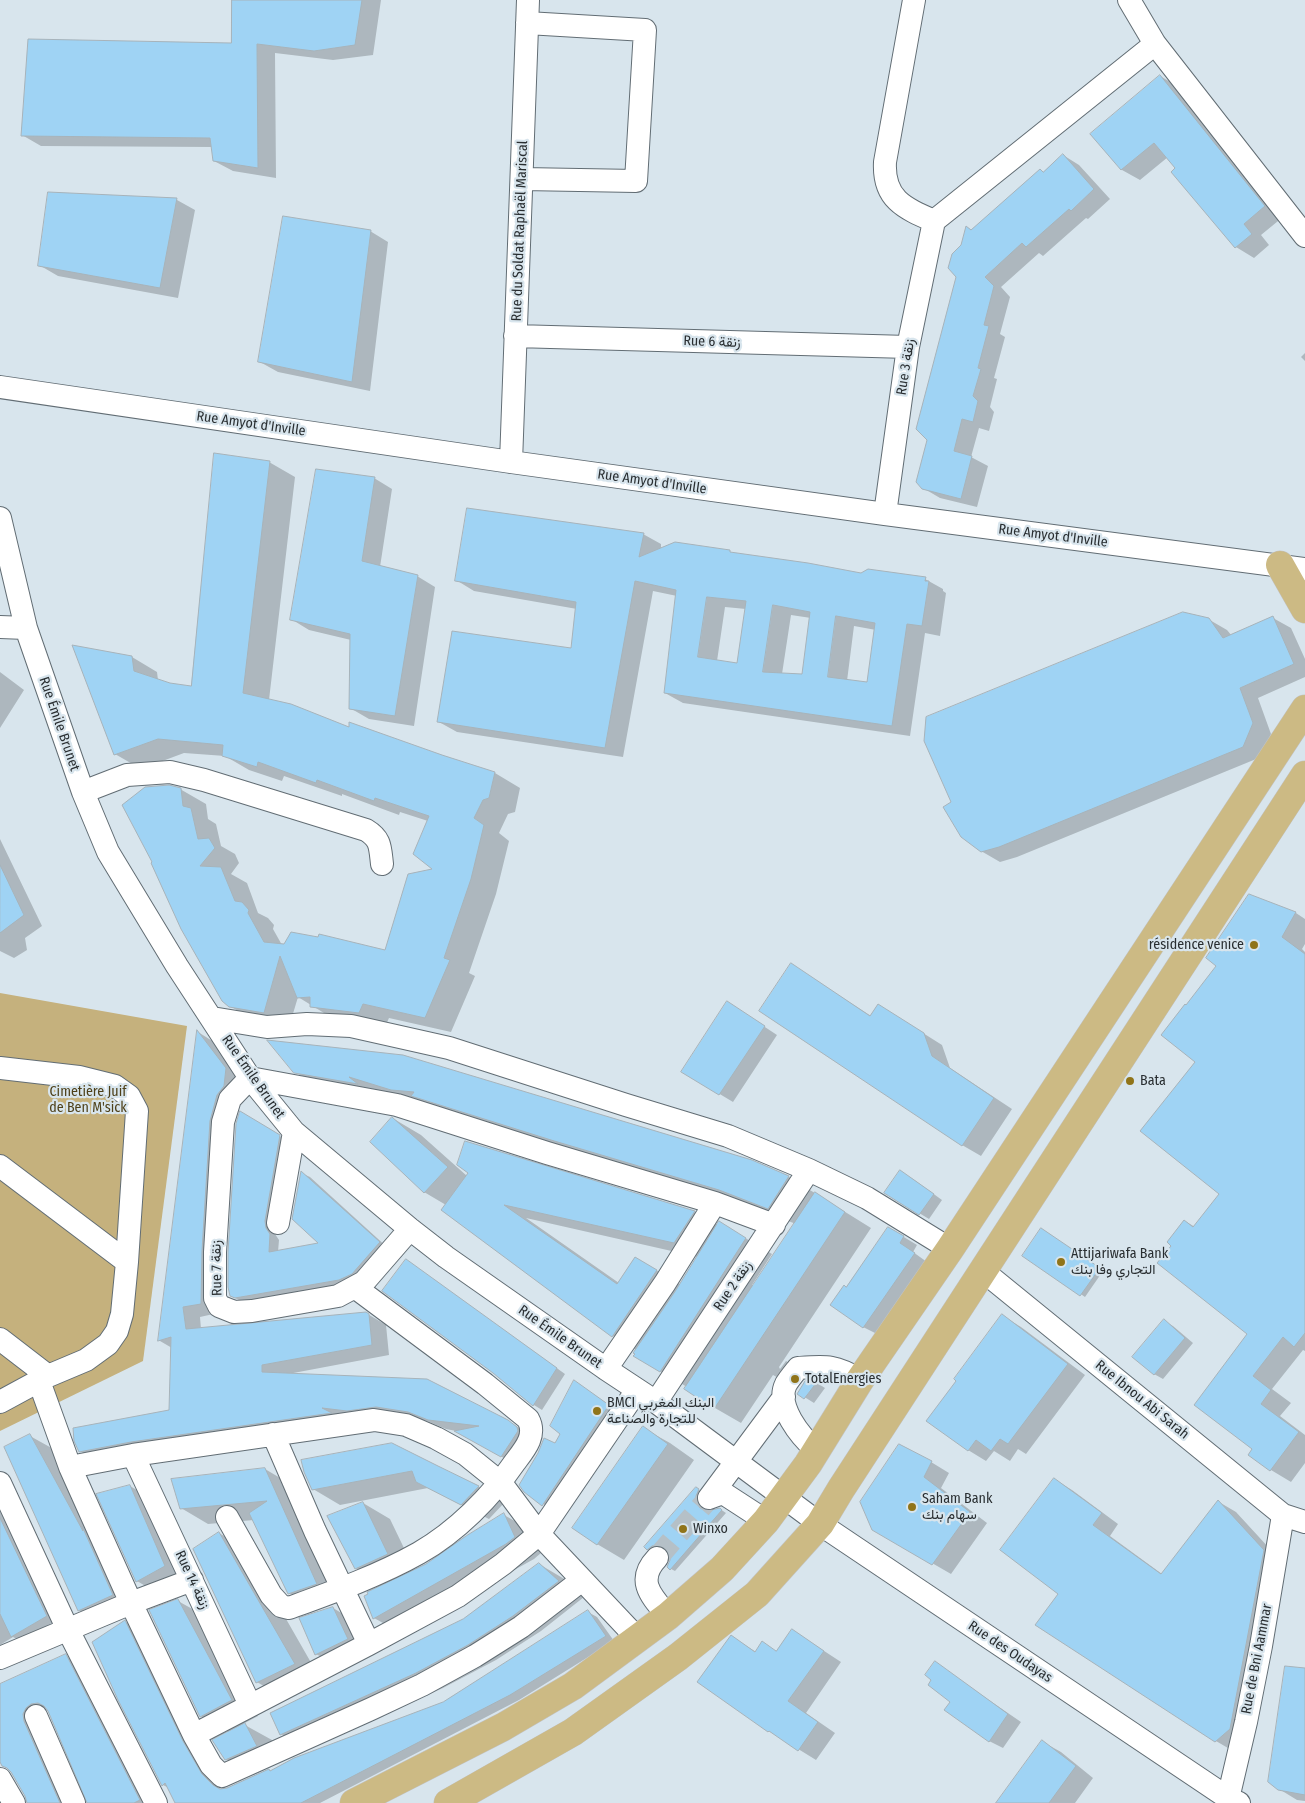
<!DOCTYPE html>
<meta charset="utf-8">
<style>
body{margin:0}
canvas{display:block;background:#d8e5ed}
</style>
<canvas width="1305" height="1803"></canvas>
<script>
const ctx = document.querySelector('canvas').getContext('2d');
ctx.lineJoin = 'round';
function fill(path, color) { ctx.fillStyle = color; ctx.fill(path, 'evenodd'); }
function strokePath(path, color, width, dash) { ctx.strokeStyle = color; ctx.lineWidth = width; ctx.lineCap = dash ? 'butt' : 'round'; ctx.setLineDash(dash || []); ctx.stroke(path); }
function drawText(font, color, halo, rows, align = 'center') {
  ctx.font = font + ' "Fira Sans Condensed",Vazirmatn,sans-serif'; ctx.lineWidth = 4.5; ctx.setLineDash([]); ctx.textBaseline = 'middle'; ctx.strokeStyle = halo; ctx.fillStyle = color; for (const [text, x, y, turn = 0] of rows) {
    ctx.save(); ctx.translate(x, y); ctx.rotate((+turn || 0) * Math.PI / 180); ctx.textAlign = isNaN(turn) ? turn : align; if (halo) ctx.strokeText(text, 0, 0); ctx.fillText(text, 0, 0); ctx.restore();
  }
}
const green = new Path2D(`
 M0 993 187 1026 143 1361 0 1431Z`);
const shadow = new Path2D(`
 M234 0H381L373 55 333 60 275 53 276 178 233 171 214 161 212 147 41 146 22 135 232 44Z
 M1160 76 1179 87 1283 217 1261 235 1269 245 1254 258 1236 247 1172 172 1177 168 1168 157 1140 180 1122 170 1092 134Z
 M1063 155 1079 165 1110 199 1088 219 1086 218 1043 256 1039 253 1001 287 1010 297 1000 334 1005 337 994 378 997 379 990 407 994 412 989 431 979 428 971 457 988 466 977 507 940 498 923 488 928 439 962 246 967 227 973 231 1040 170 1044 172Z
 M177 200 195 210 178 298 58 276 39 265Z
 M370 231 388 242 370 391 278 372 260 362Z
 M1305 353V361L1301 357Z
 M269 462 295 477 269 700 350 729 495 773 520 788 515 812 508 814 499 833 509 841 496 894 469 973 475 976 451 1032 389 1018 385 1027 337 1021 298 997 289 1027 256 1022 230 1006 182 929 180 789 206 804 208 819 216 824 221 846 235 854 239 863 231 874 247 883 258 913 268 918 274 925 273 929 282 945 386 952 435 869 428 821 400 812 399 815 342 794V796L284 776 282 781 249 770 225 756 184 753 141 769 115 754 132 657 157 672 158 680 169 684 192 687Z
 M374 478 392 489 380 567 417 576 435 587 414 726 369 719 350 708 351 640 309 630 291 619Z
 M643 534 661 544V550L729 551 733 554 861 575 925 579 943 589V591L946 593 940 636 925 633 910 736 683 703 665 693 677 596 653 591 623 757 457 732 439 722 572 649 577 609 474 591 456 580ZM725 607 746 609 738 664 717 661ZM791 615 811 618 803 675 782 674ZM854 626 876 630 868 683 847 681Z
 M1273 618 1291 628 1305 659V677L1258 698 1271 734 1261 757 1017 857 1000 862 981 851 1208 619 1227 630 1232 636Z
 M0 672 24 690 0 728Z
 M0 839 42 926 25 938 27 950 14 958 0 951Z
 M1250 896 1296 913 1305 919V944L1302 949 1305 952V1351L1303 1350 1272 1389 1291 1403 1280 1416 1305 1435V1463L1291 1482 1271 1470 1253 1449 1249 1334 1185 1221 1195 1227 1221 1194 1187 1007 1218 965Z
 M792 965 871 1016H896L942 1045 950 1068 1012 1109 981 1156 962 1145Z
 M727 1002 777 1035 733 1102 683 1072Z
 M198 1032 214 1042 243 1079 234 1105 218 1313 200 1317 201 1329 366 1313 386 1325 389 1355 288 1374 508 1421 526 1432 518 1466 456 1431 446 1429 427 1421 394 1416 97 1461 80 1451 170 1412 172 1348 160 1341Z
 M270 1042 752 1162 789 1177 871 1228 779 1367 780 1369 786 1361 795 1366 784 1381 773 1375 741 1423 715 1408 687 1387 635 1356 636 1350 613 1336 442 1210 446 1205 424 1192 394 1119 421 1135 467 1176 694 1212 718 1225 720 1223 772 1254 752 1285 754 1286 796 1224 747 1205 323 1088 295 1072ZM526 1218 698 1257 681 1285 636 1258 619 1283Z
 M241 1113 288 1141 274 1226 275 1234 279 1240 278 1252 320 1244 301 1173 310 1177 388 1248 349 1285 245 1303 231 1296Z
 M910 1177 942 1200 929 1219 886 1193Z
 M889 1228 917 1245 913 1252 927 1262 877 1334 863 1327 847 1288Z
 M1045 1231 1103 1271 1085 1297 1024 1255Z
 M406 1260 565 1374 542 1410 534 1405 494 1372Z
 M1003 1316 1021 1327 1085 1375 1026 1454 1018 1449 1010 1461 994 1451 986 1461 968 1450Z
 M1164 1321 1173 1326 1193 1343 1163 1379 1154 1374Z
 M814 1381 825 1388 814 1403 798 1393Z
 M575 1382 618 1411 552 1510 525 1491 562 1434Z
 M643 1428 670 1443 694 1460 624 1560 597 1544Z
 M30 1436 57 1451 139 1611 106 1626 79 1610Z
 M392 1444 479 1487 505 1502 489 1519 428 1488 340 1505 313 1489Z
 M931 1462 949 1473 941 1488 987 1523 951 1574 873 1529Z
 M265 1469 292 1485 343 1599 316 1609 289 1593 254 1520 208 1524 181 1508Z
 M1054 1479 1072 1490 1118 1524 1110 1536 1162 1574 1219 1502 1236 1512 1281 1561 1233 1751 1216 1741 1060 1593Z
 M130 1486 157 1502 191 1581 164 1597 137 1581Z
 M697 1489 700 1491V1505L704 1511 708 1512 720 1509 726 1513 675 1571 671 1569 670 1553 667 1548 663 1547 656 1548 652 1551 648 1549Z
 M363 1503 390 1519 415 1571 426 1565 504 1515 531 1530 541 1553 534 1559 401 1633 374 1618 385 1585 356 1568Z
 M0 1507 55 1621 20 1641 13 1637 0 1645Z
 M219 1533 246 1549 321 1680 284 1698 257 1682Z
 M539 1564 566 1580 584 1597 541 1631 496 1660 443 1688 308 1750 281 1734 272 1714 464 1620Z
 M178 1601 205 1616 258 1716 243 1724 272 1740 283 1761 253 1775 226 1759 230 1733 201 1716Z
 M333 1608 360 1624 375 1654 343 1669 316 1654Z
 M588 1612 597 1617 614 1641 519 1700 320 1803H177L169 1788 163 1785 124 1621 133 1626 208 1778 220 1790 228 1789 269 1770 272 1772 443 1703Z
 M792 1630 841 1662 806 1713 835 1733 816 1760 769 1731 731 1636 756 1652 762 1643 777 1652Z
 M66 1656 74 1661 147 1803H88L47 1707 41 1708 66 1803H28L27 1796 12 1771 0 1760V1685Z
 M935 1663 1021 1722 1003 1748 989 1741 933 1680Z
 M1305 1670V1801L1297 1800 1279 1789Z
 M1043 1742 1061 1752 1093 1778 1075 1803H998Z`);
const building = new Path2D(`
 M232 0H362L355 45 314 51 257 44 258 168 213 161 210 138 21 136 28 39 231 43Z
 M1160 75 1265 206 1244 224 1252 234 1235 248 1171 172 1175 168 1154 143 1121 170 1090 134Z
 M1063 154 1094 189 1071 211 1069 209 1026 247 1022 243 985 277 994 286 984 325 989 326 978 368 981 369 973 396 978 401 973 422 962 419 954 451 972 456 961 499 922 489 916 482 927 440 916 429 956 277 948 268 952 254 961 245 966 226 971 230 1040 169 1043 172Z
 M48 192 177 198 160 288 38 266Z
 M283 216 371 230 352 382 258 362Z
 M214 453 270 461 243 693 291 704 349 727V722L442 755 495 772 489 798 483 800 474 818 484 825 471 879 444 958 450 960 425 1018 363 1004 359 1013 310 1007V997L297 998 280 956 264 1013 229 1007 222 1001 181 929 151 863 152 862 122 805 145 787 169 785 181 788 183 806 191 808 198 839 209 838 215 848 200 866 221 867 235 901 242 902 249 910 248 913 264 942 284 944 291 932 318 937 319 934 385 950 408 874 432 869 413 854 429 816 375 798 374 801 317 780 316 783 258 762 257 767 222 756 223 745 158 739 114 755 72 645 132 656 134 671 170 683 191 686Z
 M316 469 375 477 362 561 418 575 395 716 349 709 350 634 290 620Z
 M467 508 644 533 639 557 675 542 730 550V552L808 563 861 573 868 569 926 577 925 581H929L922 626 907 624 892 726 664 693 676 590 635 581 605 748 437 722 452 631 571 648 576 602 455 581ZM707 597 746 601 737 663 698 657ZM773 605 810 612 802 674 763 672ZM836 616 875 623 867 682 828 677Z
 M1183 612 1209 618 1223 638 1273 616 1294 664 1240 688 1253 723 1243 747 999 847 981 852 961 837 943 807 951 802 924 741 926 717Z
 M0 865 24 915 0 933Z
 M1249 894 1296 912 1282 937 1305 954V1333L1294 1347 1283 1337 1253 1376 1271 1390 1261 1404 1299 1432 1270 1471 1248 1455 1252 1449 1194 1405 1247 1334 1157 1263 1171 1246 1167 1242 1184 1220 1193 1227 1219 1194 1140 1131 1195 1062 1161 1035 1185 1004 1186 1005 1216 966 1206 958Z
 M791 963 870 1016 878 1004 924 1033 932 1056 994 1098 962 1146 759 1011Z
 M727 1001 765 1026 719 1095 681 1072Z
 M197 1030 226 1068 224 1086 217 1095 210 1121 202 1251 201 1304 183 1307 186 1329 366 1312 369 1314 372 1345 262 1365V1372L427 1379 508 1420 517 1427 518 1431 501 1457 454 1431 479 1426 428 1420 408 1412 376 1407 347 1411 322 1408 332 1413 131 1442 79 1452 74 1441 73 1428 169 1410 171 1337 158 1341Z
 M267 1040 403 1055 752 1160 789 1176 768 1209 719 1190 551 1140 411 1096 414 1092 391 1090 349 1077 358 1084 294 1073Z
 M240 1111 280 1135 265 1221 266 1228 270 1234 269 1252 318 1243 292 1219 301 1171 380 1242 352 1274 339 1280 235 1298 230 1296 228 1287V1252L236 1124Z
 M392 1117 448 1167 424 1193 370 1142Z
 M465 1141 695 1211 674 1243 504 1205 617 1284 635 1257 657 1270 612 1337 441 1210 468 1173 457 1165Z
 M900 1170 934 1194 919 1215 884 1193Z
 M815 1192 845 1212 714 1409 684 1389Z
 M719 1221 746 1238 660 1372 633 1356 635 1354 633 1353 676 1290Z
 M888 1227 904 1236 900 1243 915 1253 863 1328 830 1305 844 1285 846 1287Z
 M1041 1228 1100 1268 1080 1296 1022 1256Z
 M406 1259 557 1368 533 1406 493 1373 382 1291Z
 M1002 1314 1068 1364 1008 1444 1000 1439 991 1451 976 1440 968 1451 926 1421 956 1381 954 1379Z
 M1164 1319 1185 1338 1154 1375 1132 1357Z
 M574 1380 609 1405 542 1506 524 1492 519 1485 538 1453 544 1438 555 1443 560 1434 550 1426Z
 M815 1380 817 1382 804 1399 797 1394 805 1381Z
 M643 1426 668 1444 597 1545 572 1528Z
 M30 1434 83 1531 82 1526 113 1595 78 1611 4 1447Z
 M392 1443 438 1466 479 1486 461 1505 416 1482 412 1471 312 1490 304 1472 301 1460Z
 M899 1444 932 1461 924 1477 970 1512 932 1565 872 1530 860 1502Z
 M265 1468 317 1584 288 1594 249 1513 267 1501 180 1509 171 1479Z
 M1054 1478 1102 1513 1093 1525 1161 1574 1218 1500 1264 1550 1230 1729 1215 1742 1035 1625 1058 1594 1000 1550Z
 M130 1485 165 1566 136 1582 96 1494Z
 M696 1487 699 1489 696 1496 697 1502 700 1508 707 1511 720 1508 722 1510 670 1570 667 1567 670 1560 669 1554 665 1548 658 1545 652 1546 647 1550 644 1547Z
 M363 1502 388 1554 355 1569 327 1516Z
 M504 1513 515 1537 506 1544 373 1619 364 1596 368 1594 367 1592 426 1564 466 1536Z
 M0 1518 47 1616 11 1637 0 1614Z
 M219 1532 295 1664 256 1683 193 1549Z
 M539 1563 559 1581 513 1616 468 1645 416 1673 280 1735 270 1713 463 1619Z
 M178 1599 232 1700 200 1717 149 1610Z
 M333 1607 348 1639 315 1655 299 1618Z
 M588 1610 606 1636 510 1695 301 1803H175L165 1783 162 1786 118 1700 92 1642 125 1620 183 1741 202 1774 213 1785 220 1789 227 1788 269 1769 270 1771 294 1758 443 1702Z
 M792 1629 824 1651 788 1701 818 1722 798 1751 769 1731 768 1732 697 1682 731 1635 755 1652 762 1641 776 1651Z
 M66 1654 140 1800 134 1803H87L48 1711 44 1706 38 1703 31 1704 26 1708 23 1714 24 1721 60 1803H27L25 1796 11 1772 7 1768 2 1766 0 1762V1684Z
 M935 1661 1008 1714 989 1742 944 1710 950 1702 928 1685 931 1680 925 1675Z
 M1285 1666 1305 1668V1795L1278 1790 1268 1782Z
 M245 1723 257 1746 225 1760 212 1740Z
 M1042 1740 1076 1766 1049 1803H996Z`);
const minorTunnel = new Path2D(`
 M657 1558 709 1498`);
const minor = new Path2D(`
 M914 0 885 162C883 199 904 208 934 221
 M1129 0 1155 44 1305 236
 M523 179 636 181 645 30 527 23
 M934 221 1155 44
 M515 336 908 347
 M0 387 511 462 885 514 1305 569
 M511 462 528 0
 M885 514 908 347 934 221
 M0 518 26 628 83 792 108 852 177 966 250 1078 294 1132 410 1229 446 1257 606 1369 656 1402 820 1524 1228 1798 1239 1803
 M0 627 26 628
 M83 792 127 775 170 772 204 780 366 830C381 839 380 847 382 864
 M212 1018 267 1027 307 1024 351 1026 449 1048 626 1105 728 1136 809 1170 867 1198 950 1249
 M0 1068 79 1077 115 1086 129 1096 137 1111 127 1262
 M0 1166 127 1262 122 1314 117 1331 108 1344 86 1360 48 1376 0 1402
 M278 1223 294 1132
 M410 1229 364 1282 338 1296 252 1311 234 1312 219 1306 215 1298V1252L223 1122 230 1099 250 1078 397 1105 547 1153 715 1203 774 1225
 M983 1271 1283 1515 1305 1522
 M0 1339 48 1376
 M606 1369 665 1283 715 1203
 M39 1381 70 1467 131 1603 194 1735 211 1765 222 1776 371 1709 422 1685 475 1656 521 1627 582 1580
 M656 1402 809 1170
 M273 1434 315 1531 369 1644
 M816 1450C801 1437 775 1406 786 1384 789 1379 794 1373 798 1368 827 1366 835 1365 860 1380
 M133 1455 250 1705
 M70 1467 133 1455 374 1420 406 1425 436 1438 465 1454 501 1483 539 1534 638 1639
 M0 1483 68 1630 156 1803
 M709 1498 784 1397
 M709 1498 720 1494 726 1495 766 1521
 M227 1517 271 1595 281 1606 289 1608C333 1592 378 1576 419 1553 456 1532 491 1497 515 1462 525 1449 537 1435 528 1419L485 1384 356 1288
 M657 1558C635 1581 652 1597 668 1616
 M0 1658 131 1603 192 1580
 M36 1716 74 1803
 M194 1735 369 1644 458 1596 503 1564 539 1534 637 1390
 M0 1779 14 1803
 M1227 1803 1246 1722 1261 1646 1283 1515`);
const major = new Path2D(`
 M1280 565 1305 609
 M354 1803 503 1727 573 1686 668 1616 722 1569 766 1521 808 1464 860 1380 950 1249 1305 709
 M448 1803 573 1732 678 1657 757 1594 820 1524 841 1489 1305 775`);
const markers = [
 [1254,945,5,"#907419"],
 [1130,1081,5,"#907419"],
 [1061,1262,5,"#907419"],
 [795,1379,5,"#907419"],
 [597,1411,5,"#907419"],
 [912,1507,5,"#907419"],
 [683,1529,5,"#907419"]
];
const streetNames = [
 ["Rue du Soldat Raphaël Mariscal",520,231,-88],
 ["Rue 6 زنقة",712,342,2],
 ["Rue 3 زنقة",906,367,-81],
 ["Rue Amyot d'Inville",251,424,8],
 ["Rue Amyot d'Inville",652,482,8],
 ["Rue Amyot d'Inville",1053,536,7],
 ["Rue Émile Brunet",59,724,71],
 ["Rue Émile Brunet",253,1077,55],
 ["Rue 7 زنقة",217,1268,-91],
 ["Rue 2 زنقة",733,1286,-56],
 ["Rue Émile Brunet",560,1337,35],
 ["Rue Ibnou Abi Sarah",1142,1400,39],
 ["Rue 14 زنقة",192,1580,65],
 ["Rue des Oudayas",1010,1652,34],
 ["Rue de Bni Aammar",1257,1659,-79]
];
const poiNames = [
 ["résidence venice",1244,945,"right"],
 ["Bata",1140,1081],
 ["Attijariwafa Bank",1071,1254],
 ["التجاري وفا بنك",1071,1270],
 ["TotalEnergies",805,1379],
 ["BMCI البنك المغربي",607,1403],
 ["للتجارة والصناعة",607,1419],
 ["Saham Bank",922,1499],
 ["سهام بنك",922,1515],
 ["Winxo",693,1529]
];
const parkNames = [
 ["Cimetière Juif",88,1092],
 ["de Ben M'sick",88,1108]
];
fill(green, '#c5b17d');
fill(shadow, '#0003');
fill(building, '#9fd3f4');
strokePath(building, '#a7b3ba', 1);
strokePath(minorTunnel, '#b5c0c7', 22, [22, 11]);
strokePath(minor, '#626d74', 24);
strokePath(major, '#c3c4c5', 29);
strokePath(minor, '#fff', 22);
strokePath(major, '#ccba84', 28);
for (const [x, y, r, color] of markers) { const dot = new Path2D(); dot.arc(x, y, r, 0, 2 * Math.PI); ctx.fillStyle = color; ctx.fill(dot); strokePath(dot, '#d8e5ed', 2); }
drawText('14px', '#292e31', '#d8e5ed', streetNames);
drawText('14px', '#292e31', '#d8e5ed', poiNames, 'left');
drawText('14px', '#4e4019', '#d8e5ed', parkNames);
</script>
